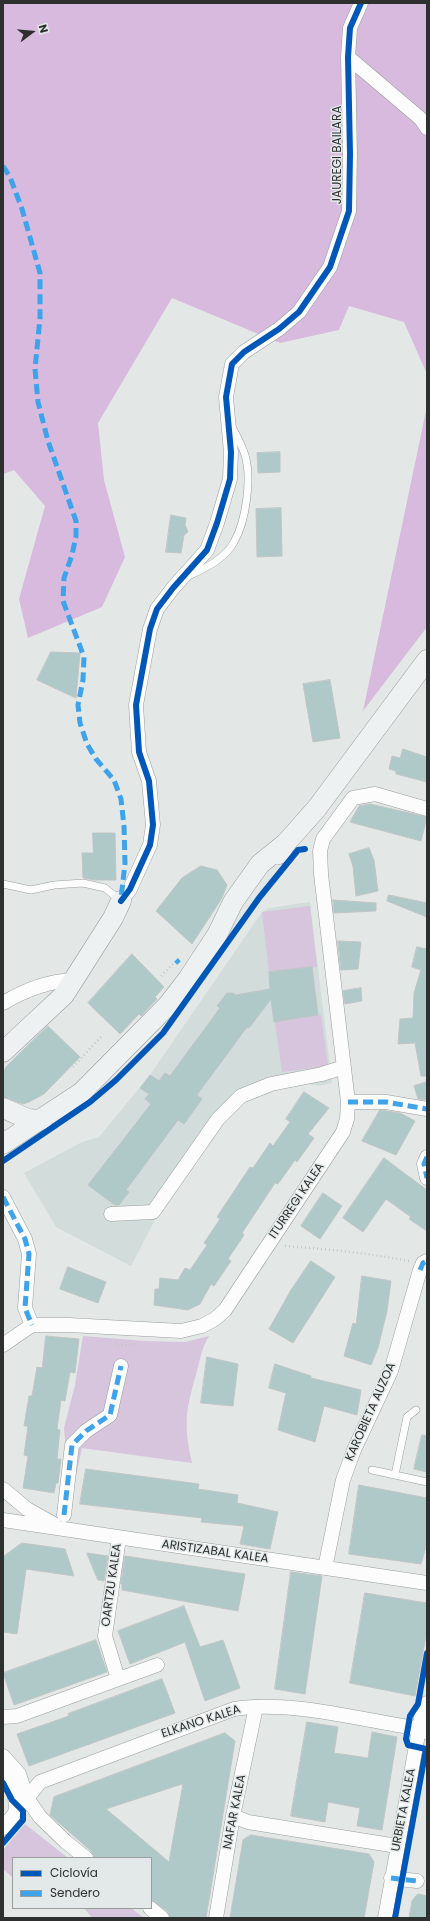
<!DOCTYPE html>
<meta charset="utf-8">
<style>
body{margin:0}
#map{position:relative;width:430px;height:1921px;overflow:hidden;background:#e3e8e7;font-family:Poppins,sans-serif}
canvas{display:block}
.frame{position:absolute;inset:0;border:4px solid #2e3030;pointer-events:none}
.legend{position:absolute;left:12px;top:1857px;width:140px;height:52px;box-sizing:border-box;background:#e2e9e8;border:1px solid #9a9f9e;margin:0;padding:5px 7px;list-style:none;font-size:12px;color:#2e3030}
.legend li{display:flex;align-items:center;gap:8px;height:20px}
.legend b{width:20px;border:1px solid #9a9f9e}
.north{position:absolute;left:12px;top:12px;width:40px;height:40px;-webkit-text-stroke:3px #e2e9e8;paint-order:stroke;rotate:74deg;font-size:11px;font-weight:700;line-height:16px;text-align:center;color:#2e3030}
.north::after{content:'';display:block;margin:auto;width:14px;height:18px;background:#2e3030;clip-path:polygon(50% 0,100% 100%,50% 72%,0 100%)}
</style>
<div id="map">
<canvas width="430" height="1921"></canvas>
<div class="frame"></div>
<ul class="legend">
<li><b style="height:5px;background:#0057b8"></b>Ciclovía</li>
<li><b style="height:5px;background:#3ea3eb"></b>Sendero</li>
</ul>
<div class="north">N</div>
</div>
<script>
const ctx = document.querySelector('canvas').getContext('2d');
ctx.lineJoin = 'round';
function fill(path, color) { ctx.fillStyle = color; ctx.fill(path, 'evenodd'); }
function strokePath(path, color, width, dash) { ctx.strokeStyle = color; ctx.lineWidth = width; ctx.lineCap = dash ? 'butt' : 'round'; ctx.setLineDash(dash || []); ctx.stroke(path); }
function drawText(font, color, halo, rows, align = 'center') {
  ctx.font = font + ' Poppins,sans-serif'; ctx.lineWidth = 3; ctx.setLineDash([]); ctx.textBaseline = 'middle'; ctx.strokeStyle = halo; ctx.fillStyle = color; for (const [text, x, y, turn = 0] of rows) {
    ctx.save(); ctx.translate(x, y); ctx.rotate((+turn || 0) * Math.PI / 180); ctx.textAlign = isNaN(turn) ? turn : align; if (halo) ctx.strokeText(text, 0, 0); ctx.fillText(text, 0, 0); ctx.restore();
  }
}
const built = new Path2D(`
 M310 902 332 1083 319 1086 300 1082 278 1086 242 1103 218 1124 162 1206 131 1266 56 1227 24 1173 82 1142 99 1137 150 1075 262 912 269 908Z`);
const green = new Path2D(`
 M310 906 317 967 269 972 262 912Z
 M321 1015 328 1066 282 1072 275 1022Z
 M83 1336 145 1341 185 1342 209 1336C201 1350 201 1356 197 1371 186 1409 183 1423 192 1463L82 1448 75 1481 67 1466 64 1428 75 1385Z
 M25 1824 68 1858H13V1878L3 1869V1850Z
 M84 1908H131L144 1918H92Z`);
const forest = new Path2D(`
 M3 3H427V374L404 322 349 306 339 330 280 343 172 298 98 423 104 480 125 557 102 607 28 638 19 599 45 506 14 470 3 474Z
 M427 406V627L363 711Z`);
const building = new Path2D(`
 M280 452V472L258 473 257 453Z
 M281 508 282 556 257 557 256 509Z
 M171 515 186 518 185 525 188 532 184 535 181 553 166 552Z
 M51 652 80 653 76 698 37 680Z
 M330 680 340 738 313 742 303 684Z
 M403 749 427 757V782L396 774V771L389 769 392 756 400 758Z
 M370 804 427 817 421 841 350 822 359 806Z
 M93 833H115L116 880H94L83 878 82 853H93Z
 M369 848 374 860 378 891 356 896 353 866 349 854Z
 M201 866 217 870 227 885 222 898 192 944 156 911 182 878Z
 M389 895 427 903V917L387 901Z
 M333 900 376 903V911L334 913Z
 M338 941 361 942 358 969 341 970Z
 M417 947 427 949V1076H421L415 1043 398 1044 400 1019 413 1018 414 993 421 970 412 967Z
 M132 954 164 987 155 997 157 999 141 1016 139 1014 120 1034 88 1003Z
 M312 967 318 1015 274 1022 271 999 249 1028 247 1027 197 1095 202 1099 184 1124 178 1120 126 1190 129 1192 119 1205H115L88 1185 151 1104 145 1099 149 1094 140 1088 150 1075 159 1081 165 1073 170 1076 220 1008 217 1006 227 993H232L236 995 270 989 269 972Z
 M361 988 362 1001 345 1004 343 991Z
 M48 1026 80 1057 44 1094 29 1102 23 1104 3 1097V1074L6 1067Z
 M427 1082V1100L418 1099 414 1086Z
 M304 1092 329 1108 308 1134 314 1138 297 1162 295 1160 278 1184 275 1183 242 1233 244 1235 228 1259 231 1261 214 1286 211 1284 200 1304 188 1310 154 1305 155 1289H159L160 1278 178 1280 185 1268 190 1270 207 1245 204 1243 220 1219 217 1217 250 1167 253 1168 270 1143 273 1146 290 1122 286 1119Z
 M380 1110 400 1113 415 1121 396 1155 362 1141Z
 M384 1158 427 1190V1231L409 1219 411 1217 386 1199 363 1232 343 1218Z
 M323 1193 342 1206 320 1239 301 1226Z
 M311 1261 335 1277 293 1343 269 1329 291 1290Z
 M68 1267 106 1282 98 1303 60 1289Z
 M362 1276 391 1281 387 1311 378 1348 371 1365 344 1356 353 1323 356 1324Z
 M46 1336 79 1339 75 1373 70 1372 65 1401 61 1400 57 1429 60 1430 57 1459H61L58 1483H56L54 1493 23 1488 28 1456 24 1455 28 1426H24L29 1396H32L37 1367 42 1368Z
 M207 1357 238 1364 233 1406 201 1403Z
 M275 1364 311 1376V1378L361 1390 357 1415 324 1406 315 1442 278 1430 286 1393 269 1388Z
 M422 1435 427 1436V1472L414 1469Z
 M86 1469 199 1484 198 1489 238 1495 237 1503 278 1512 270 1549 240 1544 244 1526 201 1522 202 1518 80 1504Z
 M359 1485 427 1498V1543L421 1564 349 1554Z
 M22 1543 65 1549 74 1576 26 1569 17 1634 3 1632V1557Z
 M87 1553 108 1556 104 1581 98 1580Z
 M125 1556 245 1574 238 1611 122 1590V1584H121Z
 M291 1572 322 1576 305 1694 275 1689Z
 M365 1593 427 1603V1630L415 1696 350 1683Z
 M184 1606 200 1647 223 1640 240 1688 205 1701 185 1642 130 1664 118 1631Z
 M96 1640 107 1672 14 1705 3 1673Z
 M162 1679 175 1713 29 1766 17 1734 69 1716 68 1714Z
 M307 1722 338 1727 334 1753 368 1758 372 1732 397 1737 382 1830 357 1826 360 1808 328 1802 325 1822 291 1816Z
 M225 1733 235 1741 206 1918H170L167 1911 151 1900V1858H94L91 1851 50 1815 54 1797ZM183 1784 169 1862 106 1809 118 1805Z
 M251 1835 369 1854 374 1862 364 1918H230L243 1840Z
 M418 1894 427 1896V1918H409L412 1901Z`);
const path = new Path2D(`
 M161 976 179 958
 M73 1067 101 1037
 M285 1246C327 1249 368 1253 409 1261
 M115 1343 118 1346 135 1344`);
const lane = new Path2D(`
 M188 576C205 569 225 559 234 542 246 521 252 479 245 455 242 446 237 436 232 427
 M3 884 31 890 54 885 83 883 105 888 121 901
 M372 1470 427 1482
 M395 1475 407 1417 416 1410`);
const street = new Path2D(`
 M348 57 421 119 427 128
 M121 901 130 889 150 845 153 825 149 781 139 752 136 705 150 629 157 609 173 588 207 550 217 523 230 479 231 452 226 397 232 364 244 352 279 329 299 312 330 267 349 211 350 154 348 57 350 28 361 3
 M3 1003C25 990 47 981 73 980
 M348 1102H386L427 1109
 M427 1157 424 1164 427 1178
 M3 1197 25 1239 29 1254 25 1308 32 1325
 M111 1214 153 1212 218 1119 241 1096 271 1084 322 1074 344 1067
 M3 1345 32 1325H69L181 1331 202 1326 215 1319 225 1310 343 1132 347 1119 348 1102 321 874 320 851 323 839 353 798 375 794 427 809
 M3 1489 27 1509 54 1524
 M64 1515 72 1445 86 1431 110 1415 121 1366
 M3 1520 427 1583
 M325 1568 343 1480 354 1450 391 1371 420 1270 423 1263 427 1261
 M118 1679 105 1636 119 1538
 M3 1717 17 1716 157 1665
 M3 1756 19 1774 27 1798 40 1817 66 1842 86 1858
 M3 1772C12 1787 18 1797 15 1814
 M233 1816 248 1822 397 1846
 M3 1828 40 1782 234 1709C292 1700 361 1720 420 1729L427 1732
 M391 1878 417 1881
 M150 1908 162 1918
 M216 1918 233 1816 256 1707
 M385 1918 416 1746 421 1717 427 1703`);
const secondary = new Path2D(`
 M279 854 286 843 317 808 427 660
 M3 1052 64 995 113 918 121 901
 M3 1108 28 1119 42 1120
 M3 1144 82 1092 168 1005 188 979 217 935 233 902 260 864 286 843`);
const quiet = new Path2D(`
 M3 166 10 177 22 209 40 273V318L35 369 38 402 48 441 76 521V536L72 555 64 578 63 601 84 657 83 680 78 705 80 723 87 744 96 759 114 780 121 799 124 826 125 863 121 899
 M176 960 179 963
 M348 1102H386L427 1109
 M427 1157 424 1164 427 1178
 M3 1197 25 1239 29 1254 25 1308 32 1325
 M420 1270 423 1263 427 1261
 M64 1515 72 1445 86 1431 110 1415 121 1366
 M391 1878 417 1881`);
const cycleway = new Path2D(`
 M121 901 130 889 150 845 153 825 149 781 139 752 136 705 150 629 157 609 173 588 207 550 217 523 230 479 231 452 226 397 232 364 244 352 279 329 299 312 330 267 349 211 350 154 348 57 350 28 361 3
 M3 1161 90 1102 116 1080 163 1033 259 898 298 850 305 849
 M3 1783 12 1800 23 1811V1820L3 1843
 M395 1918 426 1749 408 1745 406 1739 410 1716 418 1704 427 1653`);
const streetNames = [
 ["JAUREGI BAILARA",338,155,-90],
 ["ITURREGI KALEA",297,1201,-56],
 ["KAROBIETA AUZOA",371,1412,-66],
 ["ARISTIZABAL KALEA",215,1552,8],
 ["OARTZU KALEA",112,1585,-82],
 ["ELKANO KALEA",201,1722,-18],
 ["URBIETA KALEA",404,1810,-79],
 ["NAFAR KALEA",235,1812,-79]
];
fill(built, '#d1dcdb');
fill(green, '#d7c4dd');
fill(forest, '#d7bade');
fill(building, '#afc9c8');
strokePath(building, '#c1c5c4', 1);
strokePath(lane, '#999d9c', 8);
strokePath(street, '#999d9c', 15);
strokePath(secondary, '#999d9c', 21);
strokePath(path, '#c6c7c7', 2.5, [1, 3]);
strokePath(lane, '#fbfcfb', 7);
strokePath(street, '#fbfcfb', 14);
strokePath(secondary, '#eef1f1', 20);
strokePath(quiet, '#3ea3eb', 5, [10, 5]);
strokePath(cycleway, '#0057b8', 6);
drawText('12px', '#2e3030', '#e2e9e8', streetNames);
</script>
